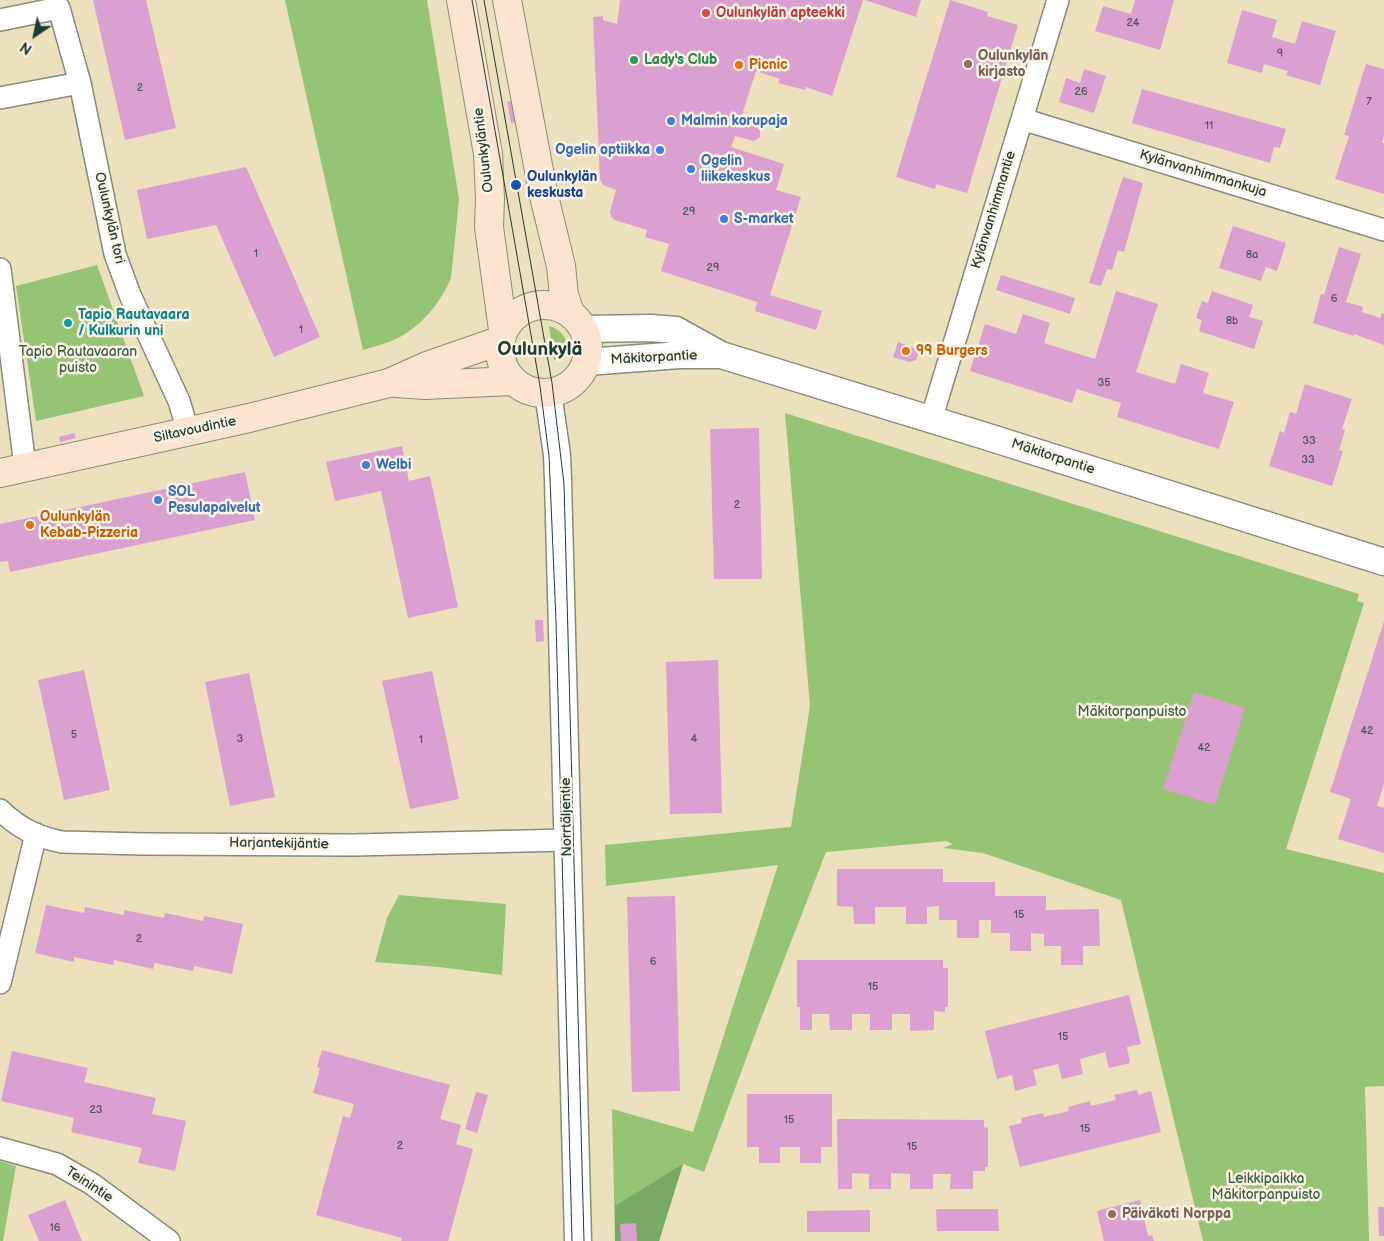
<!DOCTYPE html>
<meta charset="utf-8">
<style>
body{margin:0}
#map{position:relative;width:1384px;height:1241px;overflow:hidden;background:#ece0bd;font-family:"Balsamiq Sans",sans-serif}
canvas{display:block}
.north{position:absolute;left:10px;top:10px;width:50px;height:50px;-webkit-text-stroke:4px #fcf5e5;paint-order:stroke;rotate:214deg;font-size:14px;font-weight:700;line-height:20px;text-align:center;color:#1f3d34}
.north::after{content:'';display:block;margin:auto;width:18px;height:22px;background:#1f3d34;clip-path:polygon(50% 0,100% 100%,50% 72%,0 100%)}
</style>
<div id="map">
<canvas width="1384" height="1241"></canvas>
<div class="north">N</div>
</div>
<script>
const ctx = document.querySelector('canvas').getContext('2d');
ctx.lineJoin = 'round';
function fill(path, color) { ctx.fillStyle = color; ctx.fill(path, 'evenodd'); }
function strokePath(path, color, width, dash) { ctx.strokeStyle = color; ctx.lineWidth = width; ctx.lineCap = dash ? 'butt' : 'round'; ctx.setLineDash(dash || []); ctx.stroke(path); }
function drawText(font, color, halo, rows, align = 'center') {
  ctx.font = font + ' "Balsamiq Sans",sans-serif'; ctx.lineWidth = 5; ctx.setLineDash([]); ctx.textBaseline = 'middle'; ctx.strokeStyle = halo; ctx.fillStyle = color; for (const [text, x, y, turn = 0] of rows) {
    ctx.save(); ctx.translate(x, y); ctx.rotate((+turn || 0) * Math.PI / 180); ctx.textAlign = isNaN(turn) ? turn : align; if (halo) ctx.strokeText(text, 0, 0); ctx.fillText(text, 0, 0); ctx.restore();
  }
}
const green = new Path2D(`
 M285 0H427L459 199 451 278C441 302 423 324 400 337 389 343 375 346 363 350Z
 M97 265 144 396 36 421 16 286Z
 M549 326C564 330 571 344 565 358L554 360Z
 M785 413 1359 594 1357 601 1364 603 1286 849 1384 873V1086L1365 1087 1369 1241H1203L1121 900 983 853 943 848 953 844 946 841 826 852 759 1024 704 1172 683 1164 659 1241H615L612 1109 693 1132 778 865 606 886 605 845 791 827 810 706Z
 M399 895 506 904 502 975 439 967 375 962 387 918Z
 M0 1161 16 1166 3 1241H0Z`);
const forest = new Path2D(`
 M683 1164 659 1241H615V1206Z`);
const building = new Path2D(`
 M93 0H146L176 128 125 140Z
 M620 0H863L832 96 806 87 805 90 778 83 780 79 756 71 740 121 758 127 760 131V137L754 141 735 136 731 147 784 164 776 190 801 197 770 295 822 311 816 330 755 311 757 302 661 271 669 244 645 237 647 230 615 220 611 217 610 212 616 190 603 185 600 179 593 17 603 16V20L617 24Z
 M865 0H921L916 17Z
 M950 0 988 12 987 16 1018 25 967 193 936 184 935 189 896 177Z
 M1135 0H1174L1160 50 1095 31 1103 6 1131 14Z
 M1242 10 1277 20 1272 37 1295 44 1302 21 1336 31 1320 85 1286 75 1288 71 1264 64 1262 73 1227 63Z
 M1366 64 1384 69V135L1382 143H1384V194L1335 179 1349 136 1344 135Z
 M1084 69 1106 76 1094 113 1059 102 1066 78 1080 83Z
 M1142 89 1286 129 1280 148 1274 147 1270 163 1132 123Z
 M515 100 519 122 511 123 507 102Z
 M246 167 320 337 274 357 216 225 147 239 137 190Z
 M1123 177 1143 183 1124 252 1118 250 1112 270 1107 269 1101 286 1089 283Z
 M1233 226 1286 243 1277 271 1266 267 1261 281 1219 268Z
 M1339 247 1361 254 1346 302 1363 307 1362 312 1380 318 1382 313 1384 314V345L1354 334V336L1313 323 1321 294 1324 295Z
 M1001 275 1075 298 1070 314 996 290Z
 M1116 291 1158 304 1136 372 1175 384 1181 364 1209 373 1203 393 1234 402 1219 449 1117 417 1121 403 1077 389 1072 403 970 371 985 324 1016 334 1023 314 1050 323 1044 343 1095 359Z
 M1212 291 1253 305 1249 317 1263 321 1254 349 1199 331 1202 320 1196 318 1202 301 1208 303Z
 M898 342 916 349 918 355 916 360 910 362 893 357Z
 M1305 384 1352 399 1342 429 1345 430 1339 450 1343 451 1332 486 1269 466 1280 431 1284 433 1290 412 1296 414Z
 M759 428 762 579H714L710 429Z
 M74 433 76 438 60 442 59 437Z
 M402 446 409 481 430 476 458 607 408 618 381 491 335 501 326 462Z
 M245 472 255 520 10 572 8 561 0 562V524Z
 M535 620H543L544 641 536 642Z
 M1384 621V784L1377 806 1384 808V853L1338 839 1351 799 1330 792Z
 M718 660 722 813 670 814 666 662Z
 M84 670 110 790 64 800 38 680Z
 M432 671 459 799 410 809 382 681Z
 M249 673 275 797 230 806 205 682Z
 M1194 692 1245 708 1215 805 1163 789Z
 M837 869H943V882H995V896H1046V910L1099 909 1100 946H1083V965H1061V946H1044V934L1031 933V951H1010V933H991V920H979V938H957V920H939V906L927 907V924H906V907H875V924H854L853 907 837 906Z
 M675 896 680 1091 632 1092 627 897Z
 M46 905 84 913 85 907 124 915V910L164 918 165 913 203 921 204 916 243 924 232 974 194 966 193 971 155 963 153 969 114 960 113 965 74 957V962L35 953Z
 M797 960H943V968H948V1007H945V1012L934 1011V1030L910 1031V1014H892V1030H870V1014H852V1030H830L829 1014H812V1030H800V1007H797Z
 M1129 995 1141 1044 1127 1047 1130 1063 1109 1068 1105 1052 1080 1059 1083 1074 1062 1079 1058 1064 1033 1070 1037 1085 1015 1091 1012 1075 997 1079 985 1031Z
 M322 1050 450 1085 440 1119 461 1125 456 1144 473 1149 448 1241H401L402 1238 316 1215 343 1116 350 1118 354 1104 313 1093 320 1068 317 1067Z
 M12 1051 88 1068 84 1082 156 1098 152 1114 186 1121 175 1171 138 1163 142 1148 71 1132 74 1118 1 1101Z
 M1137 1090 1138 1095 1151 1091 1161 1132 1020 1167 1009 1126 1022 1123 1021 1118 1043 1113 1044 1117 1069 1111 1068 1107 1090 1101 1091 1106 1116 1100 1114 1095Z
 M476 1092 488 1095 477 1133 465 1129Z
 M747 1094H832V1147H821V1163H800V1147H780V1163H759V1147H747Z
 M837 1119 984 1120V1127L988 1128V1167H985V1171H973V1189H950L951 1174H933V1189H910V1174L891 1173V1189H869V1174L852 1173V1189H838Z
 M65 1200 82 1241H39L28 1215Z
 M1140 1200 1148 1236 1152 1235 1154 1241H1104L1097 1211Z
 M1378 1207H1384V1236H1379Z
 M936 1209H998L999 1231H937Z
 M870 1210V1232H807V1211Z
 M636 1223 637 1241H621L620 1224Z`);
const minor = new Path2D(`
 M0 20 59 8 80 83 115 254 130 295 179 401 188 431
 M0 98 80 83
 M1022 119 1384 230
 M0 269 25 466
 M931 420 1058 0
 M0 810C19 828 36 837 62 842L143 844 354 845 567 840
 M0 983 36 834
 M0 1148 57 1164 92 1184 169 1241`);
const tertiary = new Path2D(`
 M584 329 651 328 676 330 721 355 985 436 1384 562
 M587 362 680 355H721
 M548 393 557 455 558 480 578 1241`);
const secondary = new Path2D(`
 M461 0 488 154 490 199 489 227 503 330
 M507 0 543 192 561 266 564 295 570 313
 M500 349a44 44 0 1 1 88 0a44 44 0 1 1-88 0Z
 M396 383 425 385 513 381
 M0 473 249 418 389 383 427 366 499 341`);
const tram = new Path2D(`
 M472 0 540 386 549 456 556 621 572 1241
 M484 0 552 383 564 484 584 1241`);
const markers = [
 [706,13,5,"#e0444e"],
 [634,60,5,"#2e9e5b"],
 [968,64,5,"#8d6e63"],
 [739,65,5,"#e8710a"],
 [671,121,5,"#3f7fe0"],
 [660,150,5,"#3f7fe0"],
 [691,169,5,"#3f7fe0"],
 [516,185,6,"#1a4fb4"],
 [724,219,5,"#3f7fe0"],
 [68,323,5,"#0f9aa8"],
 [906,351,5,"#e8710a"],
 [366,465,5,"#3f7fe0"],
 [158,500,5,"#3f7fe0"],
 [30,525,5,"#e8710a"],
 [1112,1214,5,"#8d6e63"]
];
const numberNames = [
 ["24",1133,23],
 ["9",1280,54],
 ["2",140,88],
 ["26",1081,92],
 ["7",1369,102],
 ["11",1209,126],
 ["29",689,212],
 ["1",256,254],
 ["8a",1252,255],
 ["29",713,268],
 ["6",1334,299],
 ["8b",1232,321],
 ["1",301,330],
 ["35",1104,383],
 ["33",1309,441],
 ["33",1308,460],
 ["2",737,505],
 ["42",1367,731],
 ["5",74,735],
 ["3",240,739],
 ["4",694,739],
 ["1",421,740],
 ["42",1204,748],
 ["15",1019,915],
 ["2",139,939],
 ["6",653,962],
 ["15",873,987],
 ["15",1063,1037],
 ["23",96,1110],
 ["15",789,1120],
 ["15",1085,1129],
 ["2",400,1146],
 ["15",912,1147],
 ["16",55,1228]
];
const healthNames = [
 ["Oulunkylän apteekki",716,13]
];
const educationNames = [
 ["Oulunkylän",978,56],
 ["kirjasto",978,72],
 ["Päiväkoti Norppa",1122,1214]
];
const leisureNames = [
 ["Lady's Club",644,60]
];
const foodNames = [
 ["Picnic",749,65],
 ["99 Burgers",916,351],
 ["Oulunkylän",40,517],
 ["Kebab-Pizzeria",40,533]
];
const shopNames = [
 ["Malmin korupaja",681,121],
 ["Ogelin optiikka",650,150,"right"],
 ["Ogelin",701,161],
 ["liikekeskus",701,177],
 ["S-market",734,219],
 ["Welbi",376,465],
 ["SOL",168,492],
 ["Pesulapalvelut",168,508]
];
const streetNames = [
 ["Oulunkyläntie",484,150,-97],
 ["Kylänvanhimmankuja",1203,174,17],
 ["Kylänvanhimmantie",994,210,-73],
 ["Oulunkylän tori",109,218,77],
 ["Mäkitorpantie",654,358,-3],
 ["Siltavoudintie",195,430,-12],
 ["Mäkitorpantie",1053,457,18],
 ["Norrtäljentie",567,817,-91],
 ["Harjantekijäntie",279,844,1],
 ["Teinintie",89,1185,33]
];
const transitNames = [
 ["Oulunkylän",527,177],
 ["keskusta",527,193]
];
const cultureNames = [
 ["Tapio Rautavaara",78,315],
 ["/ Kulkurin uni",78,331]
];
const parkNames = [
 ["Tapio Rautavaaran",78,352],
 ["puisto",78,368],
 ["Mäkitorpanpuisto",1132,712],
 ["Leikkipaikka",1266,1179],
 ["Mäkitorpanpuisto",1266,1195]
];
const districtNames = [
 ["Oulunkylä",540,350]
];
fill(green, '#95c474');
fill(forest, '#78aa66');
fill(building, '#daa0d1');
strokePath(minor, '#868e78', 24);
strokePath(tertiary, '#868e78', 29);
strokePath(secondary, '#868e78', 30);
strokePath(minor, '#fff', 21);
strokePath(tertiary, '#fff', 26);
strokePath(secondary, '#fde4d0', 28);
strokePath(tram, '#1f3d34', 1);
for (const [x, y, r, color] of markers) { const dot = new Path2D(); dot.arc(x, y, r, 0, 2 * Math.PI); ctx.fillStyle = color; ctx.fill(dot); strokePath(dot, '#fcf5e5', 2); }
drawText('11px', '#4e565b', null, numberNames);
drawText('bold 14px', '#be3a42', '#fcf5e5', healthNames, 'left');
drawText('bold 14px', '#785e54', '#fcf5e5', educationNames, 'left');
drawText('bold 14px', '#27864d', '#fcf5e5', leisureNames, 'left');
drawText('bold 14px', '#c56008', '#fcf5e5', foodNames, 'left');
drawText('bold 14px', '#366cbe', '#fcf5e5', shopNames, 'left');
drawText('14px', '#1f3d34', '#fcf5e5', streetNames);
drawText('bold 14px', '#164399', '#fcf5e5', transitNames, 'left');
drawText('bold 14px', '#0d838f', '#fcf5e5', cultureNames, 'left');
drawText('14px', '#3c5f44', '#fcf5e5', parkNames);
drawText('bold 19px', '#1f3d34', '#fcf5e5', districtNames);
</script>
